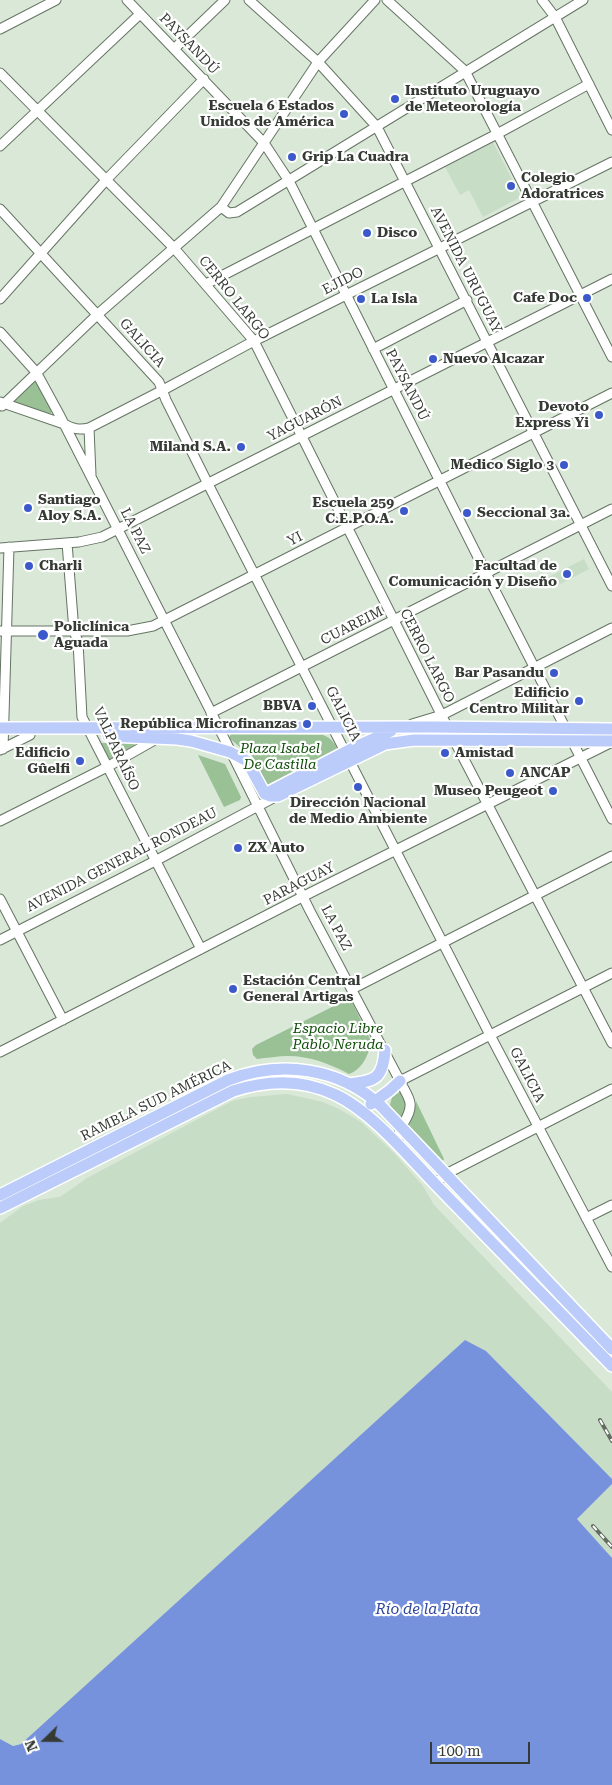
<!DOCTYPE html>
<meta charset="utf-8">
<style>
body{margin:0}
#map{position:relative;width:612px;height:1785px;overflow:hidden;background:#d9e8d7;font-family:"Roboto Serif",serif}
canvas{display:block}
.north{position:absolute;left:20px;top:1715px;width:50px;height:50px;-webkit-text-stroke:4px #fff;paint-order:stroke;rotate:248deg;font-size:14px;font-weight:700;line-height:20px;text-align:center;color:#353b34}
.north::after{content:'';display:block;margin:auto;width:18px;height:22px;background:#353b34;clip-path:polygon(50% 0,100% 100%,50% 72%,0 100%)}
.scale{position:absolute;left:430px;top:1742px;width:100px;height:22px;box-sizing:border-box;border:2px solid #353b34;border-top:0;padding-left:6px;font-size:15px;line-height:18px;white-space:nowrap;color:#353b34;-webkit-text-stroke:4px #fff;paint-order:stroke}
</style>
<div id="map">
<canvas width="612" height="1785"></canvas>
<div class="north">N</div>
<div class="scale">100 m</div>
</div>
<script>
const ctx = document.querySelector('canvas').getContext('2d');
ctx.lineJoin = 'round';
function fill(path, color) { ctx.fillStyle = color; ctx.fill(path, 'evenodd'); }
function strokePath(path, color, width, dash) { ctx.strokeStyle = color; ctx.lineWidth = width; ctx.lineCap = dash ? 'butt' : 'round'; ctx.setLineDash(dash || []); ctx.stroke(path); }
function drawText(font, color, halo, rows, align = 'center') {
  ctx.font = font + ' "Roboto Serif",serif'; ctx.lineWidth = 4.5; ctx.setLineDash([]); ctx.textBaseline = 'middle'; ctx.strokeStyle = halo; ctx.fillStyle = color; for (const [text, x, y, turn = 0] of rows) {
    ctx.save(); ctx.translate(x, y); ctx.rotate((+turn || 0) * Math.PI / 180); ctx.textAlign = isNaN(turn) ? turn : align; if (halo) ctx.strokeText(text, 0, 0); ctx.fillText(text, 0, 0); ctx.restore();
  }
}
const built = new Path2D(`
 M493 142 521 197 483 217 469 190 460 195 445 167Z
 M584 559 589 569 551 589 545 579Z
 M287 1094 323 1102 339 1109 361 1122 394 1153 423 1186 434 1205 612 1392V1479L486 1351 465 1340 21 1744 13 1746 0 1739V1223L23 1206 39 1200 60 1197 87 1178 232 1101 251 1097Z
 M612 1484V1558L577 1519Z`);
const green = new Path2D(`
 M35 380 52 410 51 414 14 402V400Z
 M231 734 323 735C331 738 336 744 338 752L268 787 251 756 229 738Z
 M101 743H134L135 745 109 760Z
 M198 755 225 764 241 797 240 800 224 807Z
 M346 1000 352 1002 371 1041C369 1054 363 1069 349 1074 330 1064 310 1056 288 1056 278 1056 267 1058 257 1059L253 1055 252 1049 256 1045Z
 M401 1091 407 1107 401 1119 391 1109 390 1105 392 1097Z
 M416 1101 444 1159 443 1161 409 1126C409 1119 416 1112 416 1101Z`);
const water = new Path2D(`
 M465 1340 486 1351 612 1479V1484L577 1519 612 1558V1785H0V1739L13 1746 21 1744Z`);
const minor = new Path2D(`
 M127 0 264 143 289 181 486 573 612 819
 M249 0 318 62 377 127 612 586
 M387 0 465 71 612 357
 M542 0 555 17 612 130
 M0 29 56 0
 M174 49 225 0
 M0 73 174 248 254 341 454 740 612 1043
 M0 146 140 14
 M221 207 229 213 237 212 583 0
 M0 209 159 382 166 400 208 484 490 1035 612 1267
 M206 284 497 134 589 84
 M0 299 107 179 204 79
 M0 332 36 372 60 416 209 708 310 911 400 1081C403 1088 409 1096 410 1103 412 1118 396 1126 398 1145
 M373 349 467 300
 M0 402 64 424C73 429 79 430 89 428L163 390 254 341 612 162
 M2 406 98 314 221 207 318 62 375 0
 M89 428 91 475
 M67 543 74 631 78 642 82 717 201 949
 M0 548 79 542 102 537 612 279
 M0 631H127L153 626 612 393
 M211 713 612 509
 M412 724 442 715 612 628
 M3 749 9 547
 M0 750 30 735
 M0 821 107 767 158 738
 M0 899 63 1020
 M0 940 155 861 277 796
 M352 989 612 856
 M0 1052 310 893 612 742
 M400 1081 612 973
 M435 1184 446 1174 612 1089
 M586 1218 612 1205`);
const major = new Path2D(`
 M0 728 433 727 612 729
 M108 736 177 739 191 741 230 752 247 761 265 794
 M265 794 270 796H278L385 744 414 740 612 741
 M265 794 353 748 391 731
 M349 1084C375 1081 383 1079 385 1050
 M371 1104 389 1091 400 1081
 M0 1195 228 1080C280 1060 339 1067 381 1106L612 1349
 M0 1208 233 1091C267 1080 303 1079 336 1095 372 1112 409 1157 437 1186 495 1246 554 1306 612 1366`);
const rail = new Path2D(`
 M600 1420 612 1441
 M593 1526 612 1547`);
const markers = [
 [395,99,5,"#3b59cb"],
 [344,114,5,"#3b59cb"],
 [292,157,5,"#3b59cb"],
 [511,186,5,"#3b59cb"],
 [367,233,5,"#3b59cb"],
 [587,298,5,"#3b59cb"],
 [361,299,5,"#3b59cb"],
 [433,359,5,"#3b59cb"],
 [599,415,5,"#3b59cb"],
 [241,447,5,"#3b59cb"],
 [564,465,5,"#3b59cb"],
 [28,508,5,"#3b59cb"],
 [404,511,5,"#3b59cb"],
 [467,513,5,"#3b59cb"],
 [29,566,5,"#3b59cb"],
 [567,574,5,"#3b59cb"],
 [43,635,6,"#3b59cb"],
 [554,673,5,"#3b59cb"],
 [579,701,5,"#3b59cb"],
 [312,706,5,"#3b59cb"],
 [307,724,5,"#3b59cb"],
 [445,753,5,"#3b59cb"],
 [80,761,5,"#3b59cb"],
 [510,773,5,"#3b59cb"],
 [358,787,5,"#3b59cb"],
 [553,791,5,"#3b59cb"],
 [238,848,5,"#3b59cb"],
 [233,989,5,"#3b59cb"]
];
const streetNames = [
 ["PAYSANDÚ",189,44,46],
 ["AVENIDA URUGUAY",466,270,63],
 ["EJIDO",343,281,-27],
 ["CERRO LARGO",234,298,51],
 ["GALICIA",142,343,48],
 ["PAYSANDÚ",407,385,63],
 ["YAGUARÓN",305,419,-27],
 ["LA PAZ",135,531,63],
 ["YI",295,539,-27],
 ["CUAREIM",352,626,-27],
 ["CERRO LARGO",427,656,63],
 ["GALICIA",343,714,63],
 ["VALPARAÍSO",116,749,65],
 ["AVENIDA GENERAL RONDEAU",122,860,-27],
 ["PARAGUAY",299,884,-27],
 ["LA PAZ",336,928,62],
 ["GALICIA",527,1075,63],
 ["RAMBLA SUD AMÉRICA",156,1101,-26]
];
const poiNames = [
 ["Instituto Uruguayo",405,91],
 ["de Meteorología",405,107],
 ["Escuela 6 Estados",334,106,"right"],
 ["Unidos de América",334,122,"right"],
 ["Grip La Cuadra",302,157],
 ["Colegio",521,178],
 ["Adoratrices",521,194],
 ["Disco",377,233],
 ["Cafe Doc",577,298,"right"],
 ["La Isla",371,299],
 ["Nuevo Alcazar",443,359],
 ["Devoto",589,407,"right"],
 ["Express Yi",589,423,"right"],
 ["Miland S.A.",231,447,"right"],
 ["Medico Siglo 3",554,465,"right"],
 ["Santiago",38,500],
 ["Aloy S.A.",38,516],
 ["Escuela 259",394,503,"right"],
 ["C.E.P.O.A.",394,519,"right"],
 ["Seccional 3a.",477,513],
 ["Charli",39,566],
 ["Facultad de",557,566,"right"],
 ["Comunicación y Diseño",557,582,"right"],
 ["Policlínica",54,627],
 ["Aguada",54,643],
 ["Bar Pasandu",544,673,"right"],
 ["Edificio",569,693,"right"],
 ["Centro Militar",569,709,"right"],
 ["BBVA",302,706,"right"],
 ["República Microfinanzas",297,724,"right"],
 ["Edificio",70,753,"right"],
 ["Gûelfi",70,769,"right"],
 ["Amistad",455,753],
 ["ANCAP",520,773],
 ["Museo Peugeot",543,791,"right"],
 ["Dirección Nacional",358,803,"center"],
 ["de Medio Ambiente",358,819,"center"],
 ["ZX Auto",248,848],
 ["Estación Central",243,981],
 ["General Artigas",243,997]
];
const parkNames = [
 ["Plaza Isabel",280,749],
 ["De Castilla",280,765],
 ["Espacio Libre",338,1029],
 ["Pablo Neruda",338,1045]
];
const waterNames = [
 ["Río de la Plata",427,1610]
];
fill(built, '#c8ddc6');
fill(green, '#9ac096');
fill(water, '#7792dc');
strokePath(minor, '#667464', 11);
strokePath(major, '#fff', 14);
strokePath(minor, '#fff', 9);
strokePath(major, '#bbccfa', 11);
strokePath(rail, '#636b62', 4);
strokePath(rail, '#fff', 2, [5.5]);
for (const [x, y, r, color] of markers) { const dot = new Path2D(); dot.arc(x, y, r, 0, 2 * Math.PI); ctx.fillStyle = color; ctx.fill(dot); strokePath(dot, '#fff', 2); }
drawText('14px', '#353b34', '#fff', streetNames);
drawText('bold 14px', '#353b34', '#fff', poiNames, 'left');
drawText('italic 14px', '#0e4e08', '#fff', parkNames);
drawText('italic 15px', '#2e469d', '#fff', waterNames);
</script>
